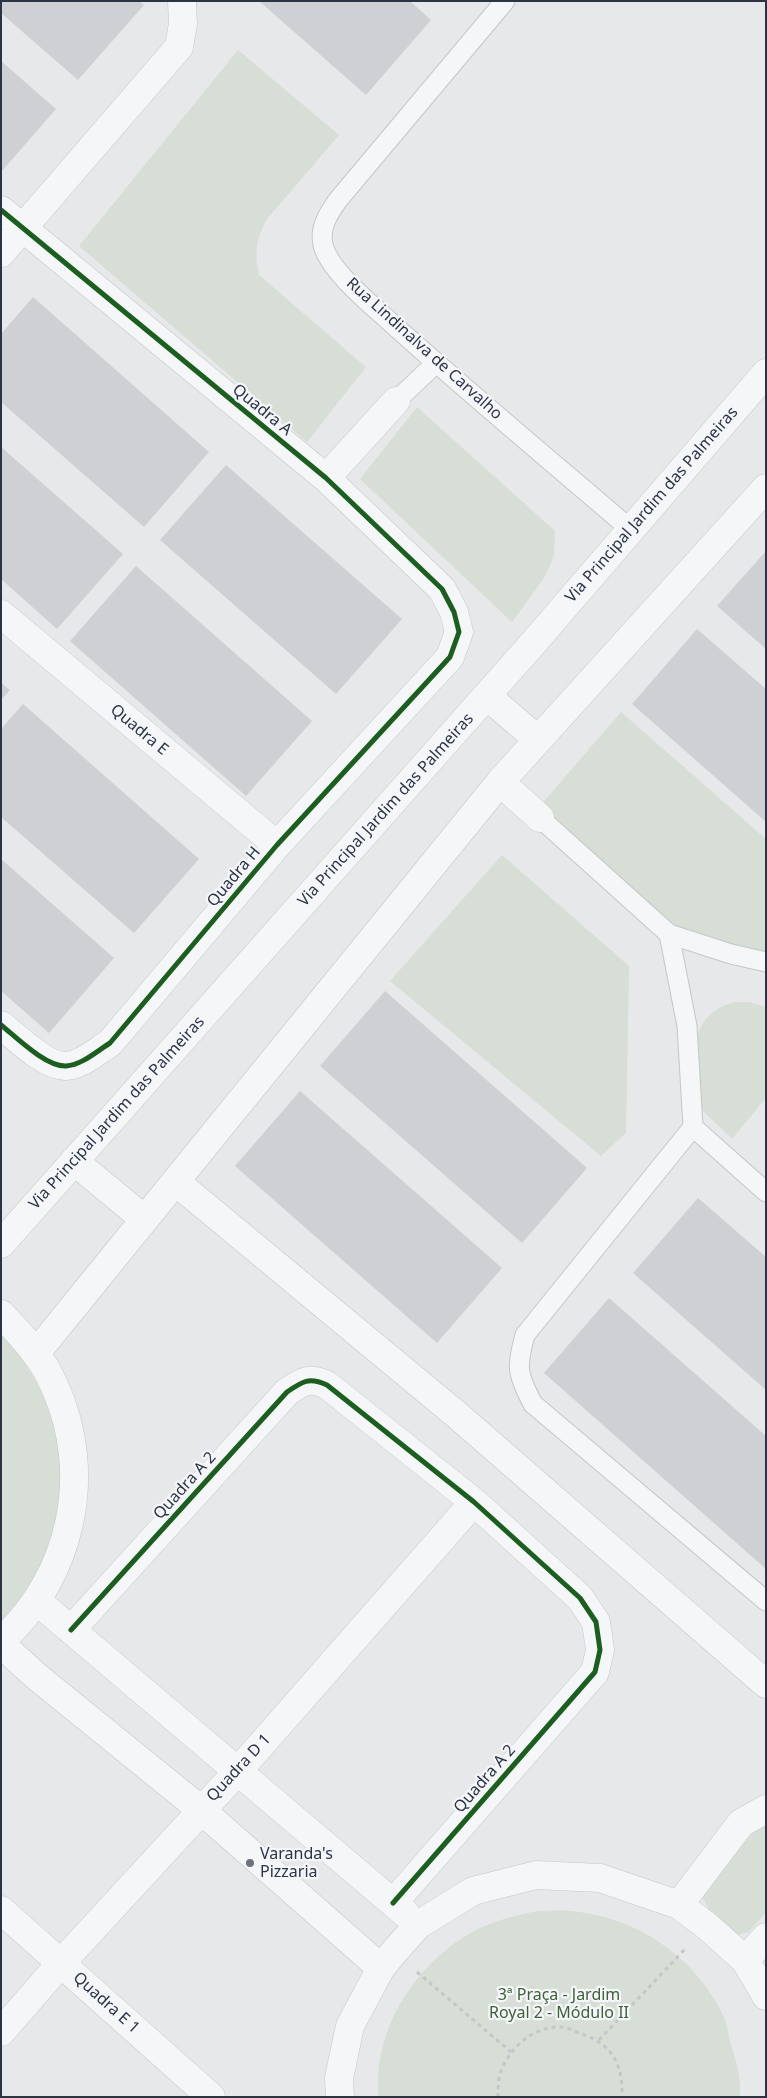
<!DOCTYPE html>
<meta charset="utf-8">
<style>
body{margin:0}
#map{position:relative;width:767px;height:2098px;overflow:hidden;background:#e6e8ea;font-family:"Noto Sans",sans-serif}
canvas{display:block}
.frame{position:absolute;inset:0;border:2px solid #2b3445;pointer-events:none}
</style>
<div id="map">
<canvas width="767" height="2098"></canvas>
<div class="frame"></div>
</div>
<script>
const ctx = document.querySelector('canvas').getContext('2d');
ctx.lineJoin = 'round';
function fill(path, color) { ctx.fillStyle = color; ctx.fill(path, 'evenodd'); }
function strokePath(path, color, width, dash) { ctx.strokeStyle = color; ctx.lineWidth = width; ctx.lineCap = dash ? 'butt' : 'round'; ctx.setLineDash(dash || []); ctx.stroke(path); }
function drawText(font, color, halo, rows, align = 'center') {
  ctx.font = font + ' "Noto Sans",sans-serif'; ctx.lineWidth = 4.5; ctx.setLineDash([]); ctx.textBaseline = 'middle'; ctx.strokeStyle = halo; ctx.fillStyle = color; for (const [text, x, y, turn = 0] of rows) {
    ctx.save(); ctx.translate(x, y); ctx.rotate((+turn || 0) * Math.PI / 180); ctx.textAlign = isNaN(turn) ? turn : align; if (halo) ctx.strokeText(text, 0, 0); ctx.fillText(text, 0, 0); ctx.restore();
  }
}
const green = new Path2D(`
 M238 50 339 135 267 219C256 238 254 253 259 275L366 367 307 442 79 246Z
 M417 407 555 531 554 556 544 578 512 622 360 479Z
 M621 712 766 839V957L695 943 540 806Z
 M502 855 629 966 626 1133 601 1156 390 981Z
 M734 1002H749L766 1007V1098L732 1139 697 1105C696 1063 683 1017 734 1002Z
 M1 1335C79 1411 82 1547 1 1623Z
 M766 1818V1912L749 1932 737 1935 712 1915 703 1898 707 1885Z
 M538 1911C548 1911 559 1910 569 1911 635 1916 694 1955 723 2015 727 2023 728 2032 730 2041 736 2062 741 2074 740 2097H378C378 2087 378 2076 379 2066 386 2009 426 1956 476 1930 496 1920 517 1915 538 1911Z`);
const building = new Path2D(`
 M1 1H139L144 5 78 80 1 13Z
 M259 1H410L431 20 366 95Z
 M1 61 56 109 1 172Z
 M33 297 209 452 144 527 1 402V334Z
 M1 447 123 554 57 629 1 579Z
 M226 465 402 619 336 694 160 540Z
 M766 551V649L717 606Z
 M136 566 312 721 246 796 70 641Z
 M697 629 766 689V822L632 704Z
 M1 683 10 690 1 700Z
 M23 704 199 859 134 933 1 817V729Z
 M1 859 114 958 49 1033 1 991Z
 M385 991 587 1168 522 1243 320 1066Z
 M300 1091 502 1268 437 1343 235 1166Z
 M698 1198 766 1257V1390L633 1273Z
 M609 1298 766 1436V1569L544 1373Z`);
const path = new Path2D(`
 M417 1972 511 2052
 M599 2040 686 1948
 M498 2097C498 2090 498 2080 500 2074 508 2049 533 2026 560 2027 567 2027 576 2032 582 2034 613 2045 623 2065 622 2097`);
const service = new Path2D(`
 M505 1 338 200C329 213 319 227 323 245 330 273 377 309 398 329 474 397 553 463 630 529
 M396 401 436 363
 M540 818 669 934 731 954 766 962
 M669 934 687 1026 693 1127 766 1192
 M693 1127 525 1335C516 1367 517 1374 533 1404L766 1601`);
const minor = new Path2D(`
 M1 210 326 478 442 589 454 612 459 632 450 657 277 845 110 1043C97 1051 82 1065 66 1066 46 1067 16 1037 1 1025
 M1 253 179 47 183 24 182 1
 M326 478 396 401
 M1 614 277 845
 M500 782 540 818
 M176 1182 457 1415 766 1684
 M37 1601 406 1914
 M71 1630 287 1392C303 1381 309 1377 327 1385L474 1502 580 1598 596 1622 600 1650 595 1672 393 1903
 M1 1644 36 1676 200 1809 381 1968
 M679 1905 741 1823 766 1809
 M1 1910 211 2097
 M745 1960 766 1937
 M1 2032 61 1963 238 1771 474 1502
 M340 2097 339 2078 350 2026 381 1968 394 1952 418 1925 473 1891 536 1875 600 1878 679 1905 707 1926 745 1960 766 1996`);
const tertiary = new Path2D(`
 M487 696 537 739
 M74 1161 144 1219
 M1 1244 535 641 766 373
 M1 1314C22 1336 43 1358 55 1387 94 1474 72 1577 1 1641
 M36 1353 500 782 766 488`);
const cycleway = new Path2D(`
 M1 210 326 478 442 589 454 612 459 632 450 657 277 845 110 1043C97 1051 82 1065 66 1066 46 1067 16 1037 1 1025
 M71 1630 287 1392C303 1381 309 1377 327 1385L474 1502 580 1598 596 1622 600 1650 595 1672 393 1903`);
const markers = [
 [250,1863,5,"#6c737f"]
];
const streetNames = [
 ["Rua Lindinalva de Carvalho",424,349,42],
 ["Quadra A",262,410,39],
 ["Via Principal Jardim das Palmeiras",652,505,-49],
 ["Quadra E",139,730,40],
 ["Via Principal Jardim das Palmeiras",386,810,-48],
 ["Quadra H",234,877,-50],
 ["Via Principal Jardim das Palmeiras",117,1113,-48],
 ["Quadra A 2",185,1486,-48],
 ["Quadra D 1",239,1768,-47],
 ["Quadra A 2",485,1779,-49],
 ["Quadra E 1",106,2003,42]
];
const poiNames = [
 ["Varanda's",260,1854],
 ["Pizzaria",260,1872]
];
const parkNames = [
 ["3ª Praça - Jardim",559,1995],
 ["Royal 2 - Módulo II",559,2013]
];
fill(green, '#d6ded6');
fill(building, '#ced0d3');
strokePath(service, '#c4c6c8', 21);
strokePath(minor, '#c4c6c8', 29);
strokePath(tertiary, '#c4c6c8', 29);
strokePath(path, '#c5c6ca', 3, [4, 4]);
strokePath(service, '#f5f6f7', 19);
strokePath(minor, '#f5f6f7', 28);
strokePath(tertiary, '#f5f6f7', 28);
strokePath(cycleway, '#1b5e20', 5);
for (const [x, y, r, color] of markers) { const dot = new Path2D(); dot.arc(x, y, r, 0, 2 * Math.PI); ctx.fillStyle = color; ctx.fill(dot); strokePath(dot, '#f4f6f9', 2); }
drawText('16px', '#2b3445', '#f4f6f9', streetNames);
drawText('16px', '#2b3445', '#f4f6f9', poiNames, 'left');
drawText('16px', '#3f6138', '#f4f6f9', parkNames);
</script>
